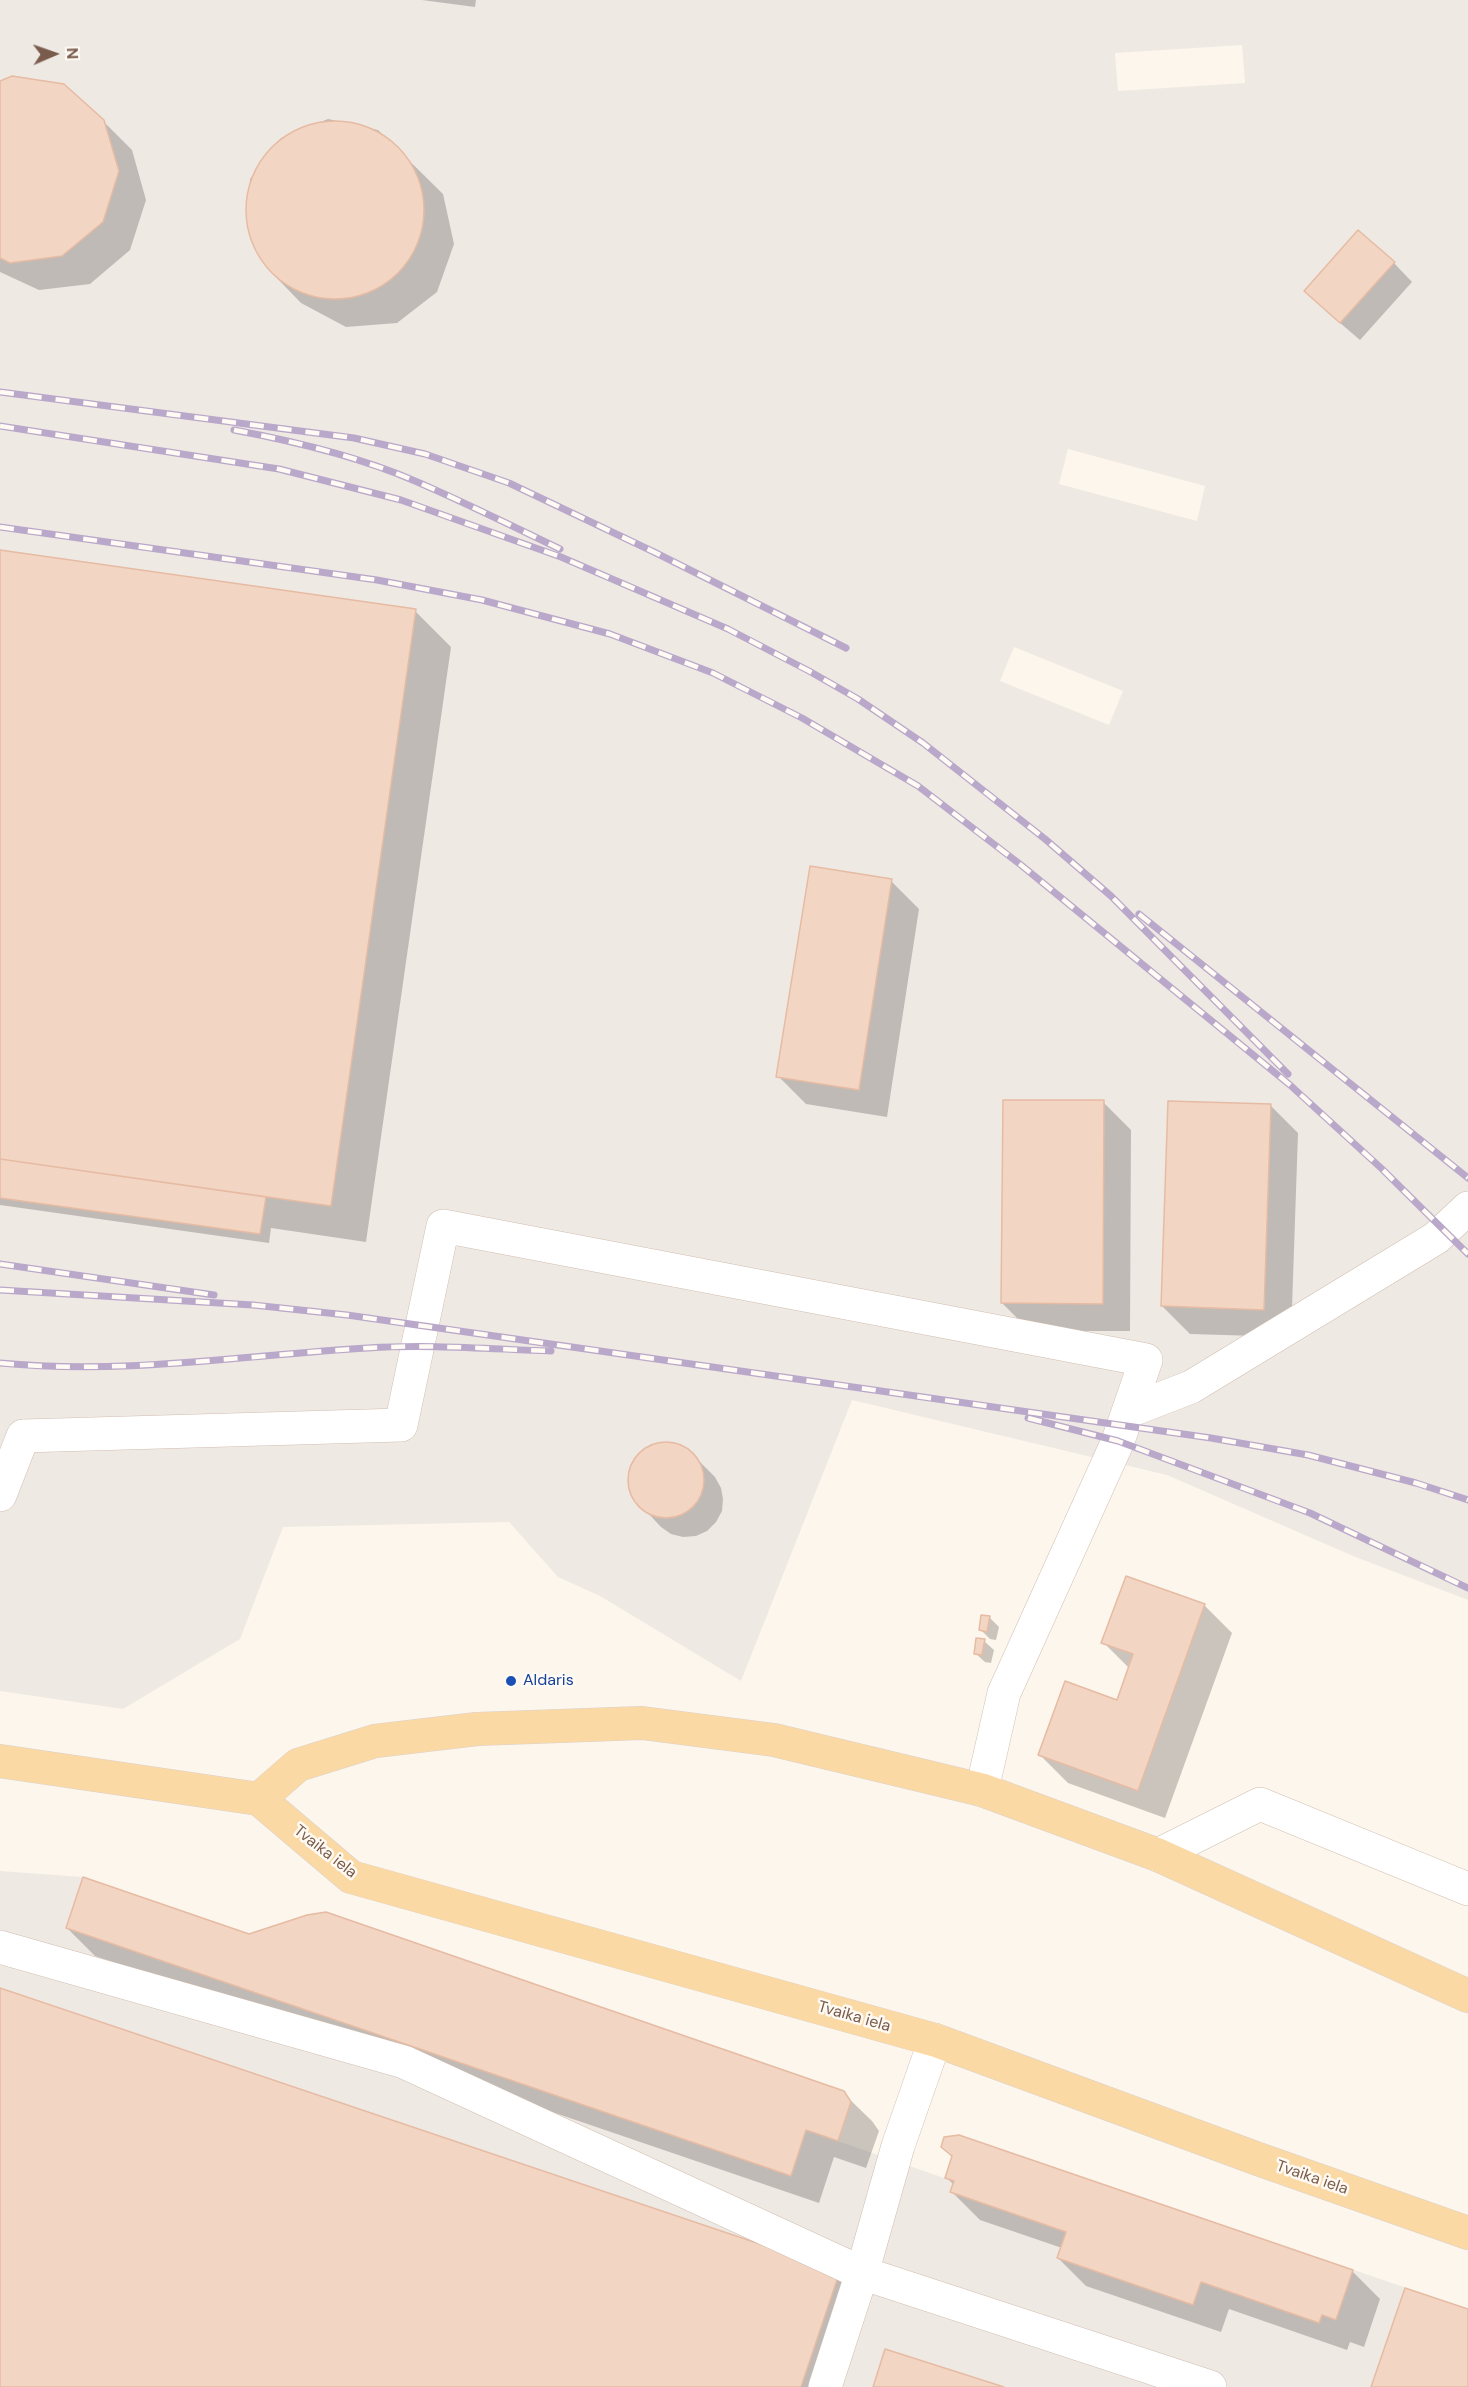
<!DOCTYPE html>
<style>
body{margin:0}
#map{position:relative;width:1468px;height:2387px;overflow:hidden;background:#fdf6ec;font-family:"DM Sans",sans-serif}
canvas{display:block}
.north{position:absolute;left:24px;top:24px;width:60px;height:60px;-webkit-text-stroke:4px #fffaf3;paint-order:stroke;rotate:88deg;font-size:16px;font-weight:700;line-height:24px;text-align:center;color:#7a5c4d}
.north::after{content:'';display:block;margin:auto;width:21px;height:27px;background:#7a5c4d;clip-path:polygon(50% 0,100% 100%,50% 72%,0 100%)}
</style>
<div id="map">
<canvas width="1468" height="2387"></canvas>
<div class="north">N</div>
</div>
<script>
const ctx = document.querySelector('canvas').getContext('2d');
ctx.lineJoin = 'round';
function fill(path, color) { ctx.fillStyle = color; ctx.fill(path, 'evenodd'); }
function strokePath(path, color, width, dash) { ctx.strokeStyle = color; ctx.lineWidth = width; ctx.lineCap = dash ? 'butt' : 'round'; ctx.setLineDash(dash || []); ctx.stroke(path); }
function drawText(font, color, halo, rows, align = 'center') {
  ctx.font = font + ' "DM Sans",sans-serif'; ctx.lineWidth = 5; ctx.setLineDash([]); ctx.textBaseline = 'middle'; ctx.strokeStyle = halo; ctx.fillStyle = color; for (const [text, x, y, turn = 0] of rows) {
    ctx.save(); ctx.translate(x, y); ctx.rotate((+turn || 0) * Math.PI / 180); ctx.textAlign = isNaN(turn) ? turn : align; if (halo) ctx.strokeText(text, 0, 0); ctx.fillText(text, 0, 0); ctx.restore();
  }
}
const industrial = new Path2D(`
 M0 0H1468V1600L1353 1556 1167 1475 852 1400 741 1681 600 1596 558 1577 509 1522 283 1527 240 1639 123 1709 0 1691ZM1242 45 1245 83 1118 91 1115 53ZM1068 449 1205 486 1197 521 1059 484ZM1014 647 1123 691 1109 725 1000 681Z
 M0 1871 83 1877 249 1934 307 1916 326 1912 844 2091 851 2102 838 2141 944 2178 952 2156 941 2147 944 2137 959 2135 1468 2309V2387H0Z`);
const shadow = new Path2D(`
 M422 0H476L475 7Z
 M0 83 103 121 132 150 146 200 130 250 90 284 39 290 0 272Z
 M328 119 378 130 443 194 454 244 437 292 397 323 346 327 301 303 273 274 248 230 250 179 281 138Z
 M1394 263 1412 282 1360 340 1325 310Z
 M0 552 415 611 451 647 366 1242 271 1228 269 1243 0 1205Z
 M891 881 919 909 887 1117 806 1104 778 1076Z
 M1103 1102 1131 1130 1130 1331H1030L1002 1303Z
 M1270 1105 1298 1133 1291 1337 1190 1334 1162 1306Z
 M664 1443 676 1444 687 1449 715 1477 721 1488 723 1499 722 1511 716 1522 707 1531 696 1536 683 1537 671 1534 661 1527 633 1497 630 1486V1473L634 1462 642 1452 652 1446Z
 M1204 1605 1232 1633 1165 1818 1068 1783 1040 1755 1118 1702 1130 1669 1103 1642Z
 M990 1618 999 1627 996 1640 990 1639 981 1630Z
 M984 1641 994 1650 991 1663 985 1662 975 1653Z
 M67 1928 249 1935 843 2093 872 2121 879 2131 866 2168 834 2157 819 2203 95 1956Z
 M0 1990 839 2272 867 2300 838 2387H0Z
 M942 2147 1352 2271 1380 2299 1364 2347 1350 2342 1347 2350 1229 2309 1221 2332 1086 2286 1058 2258 1062 2248 980 2220 952 2192 954 2185 946 2177 953 2158Z`);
const building = new Path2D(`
 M12 76 64 84 104 120 119 171 103 222 62 256 10 263 0 258V81Z
 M246 210a89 89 0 1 1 178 0a89 89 0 1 1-178 0Z
 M1358 230 1395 262 1340 323 1304 291Z
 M0 550 416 609 331 1206 0 1159Z
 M810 866 892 879 859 1090 776 1077Z
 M1003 1100H1104L1103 1304 1001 1303Z
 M1168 1101 1271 1104 1264 1310 1161 1306Z
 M0 1159 266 1197 260 1234 0 1198Z
 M628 1480a38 38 0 1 1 76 0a38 38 0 1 1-76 0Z
 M1126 1576 1205 1604 1138 1791 1038 1755 1065 1681 1117 1700 1133 1654 1101 1643Z
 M981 1615 990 1616 987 1632 979 1630Z
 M976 1638 985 1639 982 1655 974 1654Z
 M83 1877 249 1934 307 1915 326 1912 844 2091 851 2102 838 2141 806 2130 791 2176 66 1928Z
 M0 1988 840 2271 801 2387H0Z
 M959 2135 1353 2270 1336 2320 1322 2315 1319 2323 1201 2282 1193 2305 1057 2258 1066 2232 950 2192 954 2181 945 2178 952 2156 941 2147 944 2137Z
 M1405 2288 1468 2309V2387H1371Z
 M885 2349 1004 2387H873Z`);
const minor = new Path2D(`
 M1129 1411 1191 1387 1436 1238 1468 1208
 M0 1495 23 1436 401 1425 443 1226 1146 1360 1118 1441 1004 1693 982 1790
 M1158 1855 1260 1804 1468 1889
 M0 1947 404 2062 862 2273 1210 2387
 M825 2387 862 2273 898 2146 935 2040`);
const major = new Path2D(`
 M0 1761 259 1799 351 1877 935 2040 1258 2159 1468 2233
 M259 1799 298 1765 375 1741 477 1729 642 1723 774 1740 982 1790 1158 1855 1468 1996`);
const rail = new Path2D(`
 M0 392 354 438 425 454 509 483 654 552 846 648
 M0 426 279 469 401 500 561 557 728 629 809 671 858 699 923 743 1045 839 1111 896 1288 1074
 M234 430C293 441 360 457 415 481 464 502 512 526 560 549
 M0 527 377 580 482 600 610 634 713 673 802 718 918 786 1021 865 1290 1085 1381 1168 1468 1254
 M1139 914 1468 1178
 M0 1264 214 1295
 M0 1290 253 1305 347 1315 1211 1438 1308 1455 1416 1483 1468 1500
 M0 1363C124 1375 245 1355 368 1348 429 1344 490 1349 551 1351
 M1028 1418 1118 1441 1310 1513 1468 1588`);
const markers = [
 [511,1681,6,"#1a4fb4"]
];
const transitNames = [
 ["Aldaris",523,1681]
];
const streetNames = [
 ["Tvaika iela",325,1852,38],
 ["Tvaika iela",854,2017,16],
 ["Tvaika iela",1312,2178,19]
];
fill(industrial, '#efe9e4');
fill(shadow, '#0003');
fill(building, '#f3d5c3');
strokePath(building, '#e6bba3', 1.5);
strokePath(minor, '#d1beb0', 34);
strokePath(major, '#dad1cd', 34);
strokePath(minor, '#fff', 33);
strokePath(major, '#fbd9a5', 33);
strokePath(rail, '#b9a8c9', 7);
strokePath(rail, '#fffaf3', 4.5, [14]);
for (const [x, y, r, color] of markers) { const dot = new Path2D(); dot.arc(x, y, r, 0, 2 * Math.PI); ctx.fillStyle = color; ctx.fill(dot); strokePath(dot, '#fffaf3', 2); }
drawText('16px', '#164399', '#fffaf3', transitNames, 'left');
drawText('16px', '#7a5c4d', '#fffaf3', streetNames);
</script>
